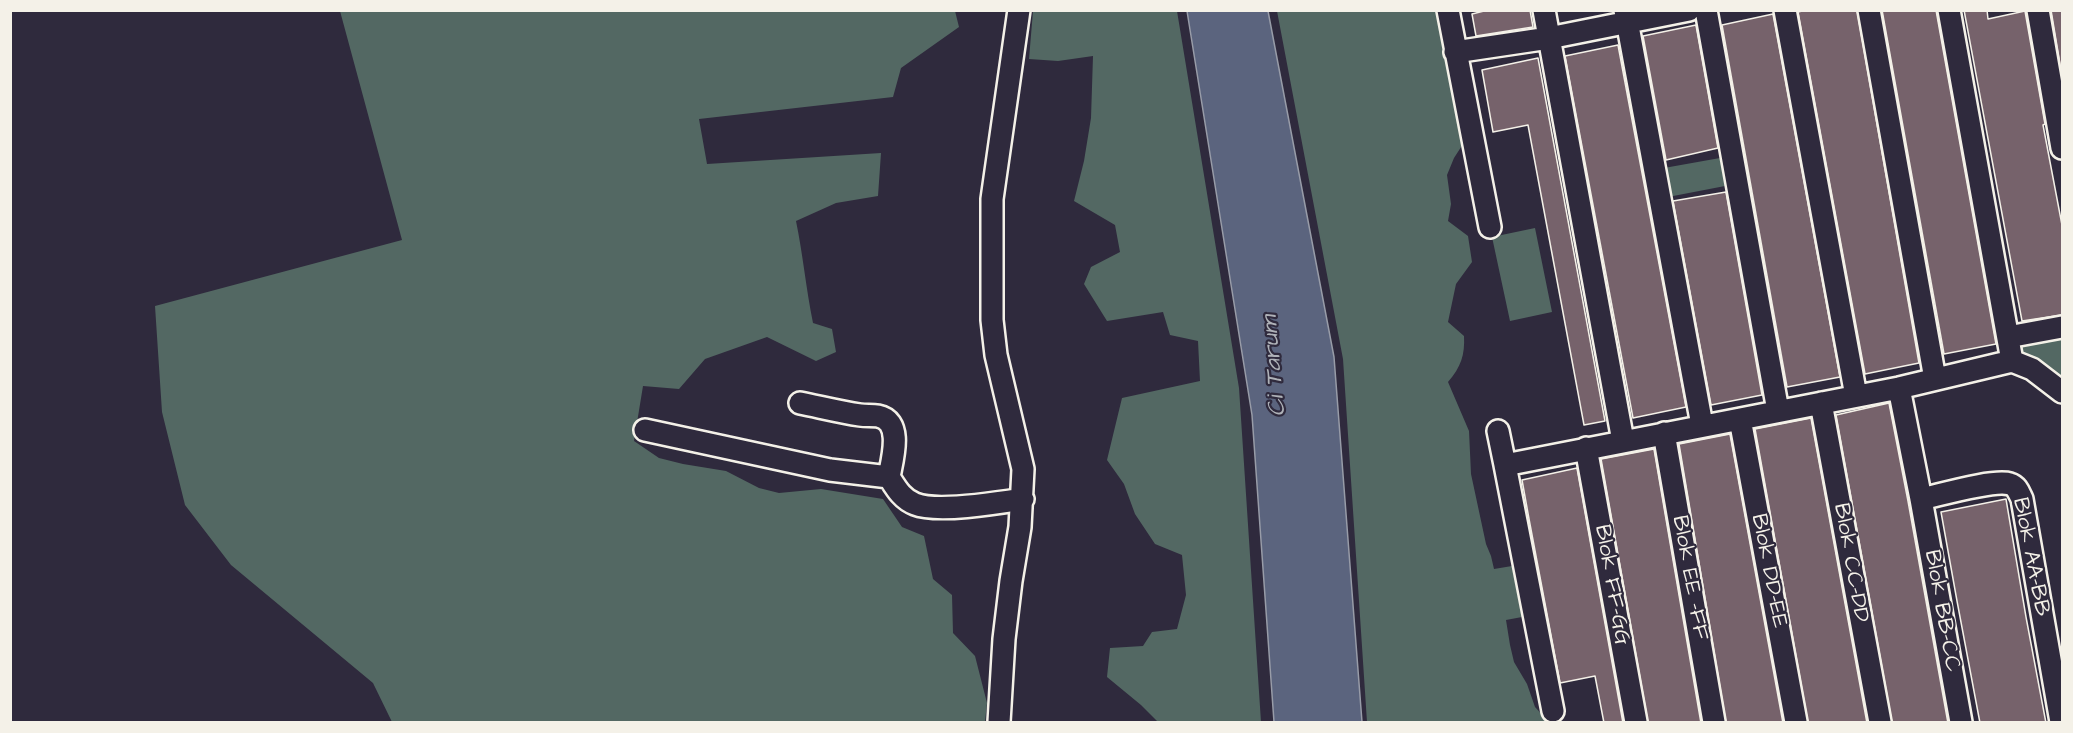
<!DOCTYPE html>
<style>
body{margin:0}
#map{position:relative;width:2073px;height:733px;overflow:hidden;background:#2f2a3d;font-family:"Architects Daughter",sans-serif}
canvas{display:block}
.frame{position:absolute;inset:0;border:12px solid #f4f1e8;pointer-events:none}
</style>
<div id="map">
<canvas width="2073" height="733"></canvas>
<div class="frame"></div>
</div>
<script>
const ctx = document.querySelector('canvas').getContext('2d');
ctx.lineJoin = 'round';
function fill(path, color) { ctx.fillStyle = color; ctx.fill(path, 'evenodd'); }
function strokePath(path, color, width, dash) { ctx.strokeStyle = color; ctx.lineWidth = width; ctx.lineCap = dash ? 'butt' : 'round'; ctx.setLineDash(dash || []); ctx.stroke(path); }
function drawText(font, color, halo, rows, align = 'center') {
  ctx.font = font + ' "Architects Daughter",sans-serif'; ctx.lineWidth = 4.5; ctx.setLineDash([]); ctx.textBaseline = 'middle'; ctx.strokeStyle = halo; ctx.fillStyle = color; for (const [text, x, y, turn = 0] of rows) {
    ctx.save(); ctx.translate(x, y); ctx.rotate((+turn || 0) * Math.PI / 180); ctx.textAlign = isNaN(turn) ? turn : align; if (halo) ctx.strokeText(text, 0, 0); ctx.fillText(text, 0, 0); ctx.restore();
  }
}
const green = new Path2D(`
 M340 11H955L959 27 901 68 893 97 699 119 707 164 881 153 878 196 836 203 796 221C803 255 806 289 813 323L832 329 836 352 816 361 767 337 705 359 679 389 643 386 634 441 659 458 683 464 726 471 759 488 779 493 821 489 883 499 902 527 924 536 933 579 952 595 953 633 975 656 987 703 985 722H392L373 683 231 565 185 505 162 412 155 306 402 240Z
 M1033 11H1177L1239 388 1261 722H1158L1141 705 1107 677 1110 648 1143 646 1152 632 1177 629 1186 595 1182 555 1155 544 1135 514 1124 484 1107 460 1122 398 1200 381 1198 341 1170 335 1163 312 1107 321 1084 284 1091 267 1120 252 1115 225 1074 201 1084 161 1091 118 1093 56 1058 61 1029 59Z
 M1277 11H1438L1463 144 1454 158 1447 175 1451 204 1448 221 1468 236 1472 262 1456 284 1448 322 1464 336C1465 355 1461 367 1448 382L1469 431 1471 474 1486 544 1491 556 1494 569 1512 566 1522 617 1506 620 1510 645 1514 662 1527 684 1535 707 1548 721 1568 722H1367L1343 359Z
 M1720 158 1725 186 1668 197 1664 168Z
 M1535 228 1552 312 1510 321 1492 237Z
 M2062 327V392L2032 369 2008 337Z`);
const water = new Path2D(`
 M1187 11H1268L1334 357 1362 722H1274L1252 415Z`);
const building = new Path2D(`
 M1488 10H1530L1533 27 1476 36 1472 14Z
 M1806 10H1857L1919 363 1865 374 1798 12Z
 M1882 10H1936L1996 344 1944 354Z
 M1964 10H1987L1988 19 2025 11 2045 124 2043 125 2062 225V315L2022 321Z
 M2051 10H2062V76Z
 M1773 14 1840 377 1787 387 1722 25Z
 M1696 25 1718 148 1666 160 1643 36Z
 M1618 45 1686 407 1633 418 1565 56Z
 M1538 58 1605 421 1584 425 1528 125 1493 132 1482 70Z
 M1726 192 1762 395 1711 405 1673 201Z
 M1889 403 1908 501 1948 723H1892L1836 415Z
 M1811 418 1867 723H1808L1755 429Z
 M1730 434 1783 723H1726L1679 444Z
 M1654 449 1701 723H1648L1601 459Z
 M1577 468 1623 723H1604L1595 676 1560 683 1529 519 1522 480Z
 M2006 499 2026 617 2046 723H1980L1957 601 1941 512Z`);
const minor = new Path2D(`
 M1448 10 1490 227
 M1544 10 1623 441
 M1625 10 1702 425
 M1706 10 1778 411
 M1785 10 1856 396
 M1869 10 1935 379
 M1949 10 2012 361
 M2038 10 2062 148
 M1455 52 1549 38 1689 10
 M2008 337 2062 327
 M1899 388 1921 499 1961 722
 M800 403C820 407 840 412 860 415 866 416 872 415 878 416 904 421 892 460 889 477 896 488 902 499 915 504 937 513 998 503 1023 499
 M1821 403 1880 722
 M1740 419 1796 722
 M645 430 830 470 889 477
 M1498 431 1505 465
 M1664 433 1714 722
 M1586 448 1636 722
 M1921 499C1940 495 1994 479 2010 484 2017 486 2019 493 2022 499L2061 722
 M1553 711 1505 465 1899 388 2012 361 2032 369 2062 392
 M999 722 1004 639 1011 581 1020 527 1023 469 996 355 992 320V199L1019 10`);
const streetNames = [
 ["Blok AA-BB",2030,557,79],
 ["Blok CC-DD",1850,563,80],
 ["Blok DD-EE",1768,571,79],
 ["Blok EE -FF",1689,578,80],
 ["Blok FF-GG",1611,585,80],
 ["Blok BB-CC",1941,611,80]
];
const waterNames = [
 ["Ci Tarum",1275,366,-95]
];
fill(green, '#536863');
fill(water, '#5b647e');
strokePath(water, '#989ca8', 1.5);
fill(building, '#76626b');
strokePath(building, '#f4f1e8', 1.5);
strokePath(minor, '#f4f1e8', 26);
strokePath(minor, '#2f2a3d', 21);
drawText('22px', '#f4f1e8', '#2f2a3d', streetNames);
drawText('italic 24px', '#afb2b8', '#2f2a3d', waterNames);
</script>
